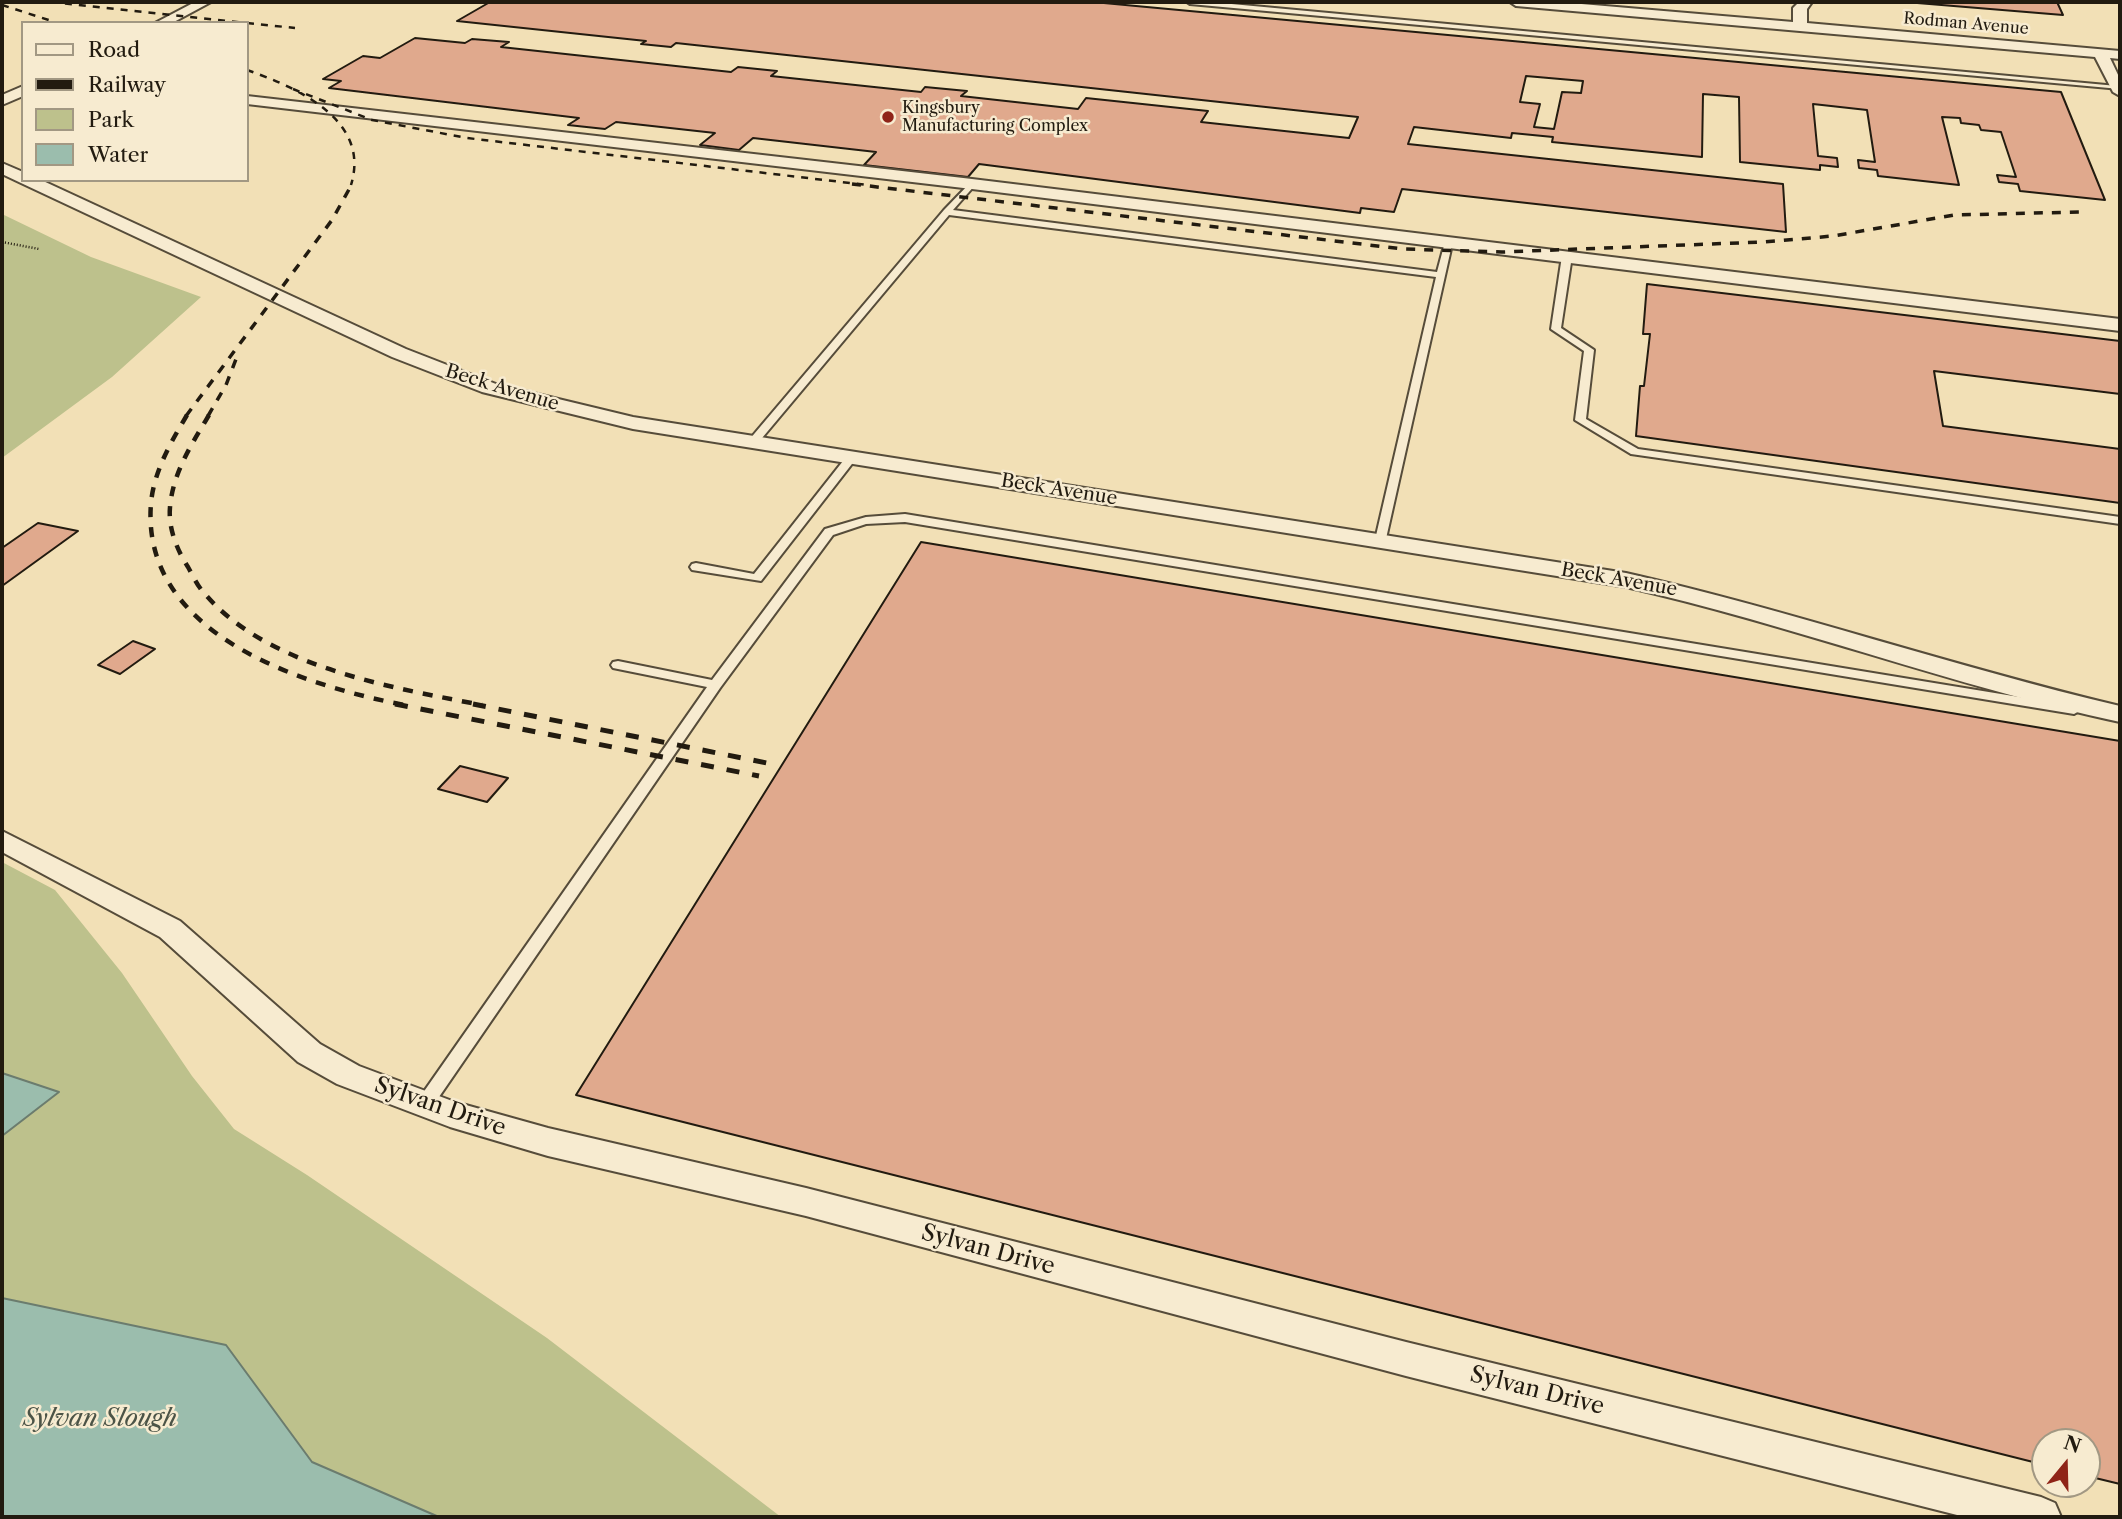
<!DOCTYPE html>
<style>
body{margin:0}
#map{position:relative;width:2122px;height:1519px;overflow:hidden;background:#f2e0b6;font-family:"Libre Caslon Text",serif}
canvas{display:block}
.frame{position:absolute;inset:0;border:4px solid #221b10;pointer-events:none}
.legend{position:absolute;left:21px;top:21px;width:228px;height:161px;box-sizing:border-box;background:#f7ebd0;border:2px solid #a29883;margin:0;padding:9px 12px;list-style:none;font-size:21px;color:#221b10}
.legend li{display:flex;align-items:center;gap:14px;height:35px}
.legend b{width:35px;border:2px solid #a29883}
.north{position:absolute;left:2031px;top:1428px;width:70px;height:70px;box-sizing:border-box;background:#f7ebd0;border:2px solid #a29883;border-radius:50%;rotate:19deg;font-size:19px;font-weight:700;line-height:28px;text-align:center;color:#221b10}
.north::after{content:'';display:block;margin:auto;width:24px;height:32px;background:#8f2418;clip-path:polygon(50% 0,100% 100%,50% 72%,0 100%)}
</style>
<div id="map">
<canvas width="2122" height="1519"></canvas>
<div class="frame"></div>
<ul class="legend">
<li><b style="height:9px;background:#f7ebd0"></b>Road</li>
<li><b style="height:9px;background:#221b10"></b>Railway</li>
<li><b style="height:19px;background:#bdc18c"></b>Park</li>
<li><b style="height:19px;background:#9bbdad"></b>Water</li>
</ul>
<div class="north">N</div>
</div>
<script>
const ctx = document.querySelector('canvas').getContext('2d');
ctx.lineJoin = 'round';
function fill(path, color) { ctx.fillStyle = color; ctx.fill(path, 'evenodd'); }
function strokePath(path, color, width, dash) { ctx.strokeStyle = color; ctx.lineWidth = width; ctx.lineCap = dash ? 'butt' : 'round'; ctx.setLineDash(dash || []); ctx.stroke(path); }
function drawText(font, color, halo, rows, align = 'center') {
  ctx.font = font + ' "Libre Caslon Text",serif'; ctx.lineWidth = 5; ctx.setLineDash([]); ctx.textBaseline = 'middle'; ctx.strokeStyle = halo; ctx.fillStyle = color; for (const [text, x, y, turn = 0] of rows) {
    ctx.save(); ctx.translate(x, y); ctx.rotate((+turn || 0) * Math.PI / 180); ctx.textAlign = isNaN(turn) ? turn : align; if (halo) ctx.strokeText(text, 0, 0); ctx.fillText(text, 0, 0); ctx.restore();
  }
}
const green = new Path2D(`
 M2 214 91 257 201 297 112 377 2 458Z
 M2 862 55 890 122 973 192 1076 234 1129 307 1175 547 1338 781 1517H258L2 1407Z`);
const water = new Path2D(`
 M2 1073 59 1092 2 1136Z
 M2 1298 226 1345 312 1462 439 1517H2Z`);
const building = new Path2D(`
 M490 2H1093L2061 92 2105 200 2020 191 2018 184 1999 182 1997 175 2016 177 2001 132 1981 130 1979 125 1961 123 1960 118 1942 117 1959 185 1878 176 1877 170 1859 168 1858 160 1875 162 1867 110 1813 104 1818 156 1837 158 1838 167 1820 165V170L1740 162 1739 97 1703 94 1702 157 1552 142 1553 137 1512 133 1511 138 1414 127 1408 144 1783 184 1786 232 1402 189 1394 212 1361 208 1360 213 979 164 968 177 864 165 876 152 753 138 739 150 700 145 715 133 616 122 605 129 568 125 579 118 329 88 341 81 323 79 363 56 380 58 415 38 465 43 472 39 509 42 501 47 731 72 738 67 777 71 771 76 921 92 925 87 967 91 961 96 1078 109 1086 98 1208 111 1201 122 1349 138 1358 117 676 43 671 47 641 44 646 41 457 21ZM1526 76 1583 81 1581 93 1562 92 1554 129 1534 127 1540 104 1520 102Z
 M1905 2H2057L2063 15Z
 M1647 284 2120 341V394L1934 371 1943 426 2120 449V503L1636 436 1640 386H1644L1650 334H1643Z
 M38 523 78 531 2 586V548Z
 M921 542 2120 741V1484L2087 1476V1442H2045V1465L576 1095Z
 M133 641 155 649 120 674 98 665Z
 M460 766 508 778 487 802 438 789Z`);
const path = new Path2D(`
 M2 242 39 249`);
const service = new Path2D(`
 M1187 2H1210L2117 86 2120 89 1190 4Z
 M972 181 976 184 953 210 1437 272 1445 242 1453 240 1385 543 1381 544 1375 540 1436 277 949 215 757 444H749V440L944 210Z
 M1567 253 1572 256 1561 328 1594 350 1586 419 1638 449 2120 517V524L1631 454 1575 420 1584 351 1551 329 1562 256Z
 M851 455 857 458 855 460 761 581 692 570 690 567 692 564 696 563 754 574 847 456Z
 M905 514 2074 706 2081 710 2074 714 905 522 866 524 833 535 720 688 430 1110 424 1112 418 1110 415 1105 418 1100 707 687 613 668 611 665 613 662 618 661 712 680 825 529 866 517Z`);
const minor = new Path2D(`
 M195 2H211L172 23H155Z
 M1510 2H1558L1793 22V8L1799 2H1812L1807 9V23L2120 51V59L2110 58 2120 79V96L2113 92 2095 57 1516 6Z
 M23 86V96L2 105V95Z
 M247 96 972 179 2120 319V331L972 189 247 104Z
 M2 163 23 172V180H41L406 349 496 384 633 417 1626 573C1793 611 1954 667 2120 706V722C1953 686 1793 625 1626 587L633 429 482 392 392 357 21 183 2 174Z
 M2 831 180 921 320 1044 359 1066 455 1102 548 1128 806 1188 1406 1342 2041 1497 2055 1503 2061 1517H1965L1406 1376 806 1216 548 1156 450 1127 337 1084 298 1062 160 937 2 852Z`);
const railFar3 = new Path2D(`
 M51 2 246 23
 M2 5 58 23
 M247 23 295 28
 M247 70C298 88 371 120 351 185
 M293 89 372 120 467 138 867 185`);
const railFar2 = new Path2D(`
 M852 184 1403 249 1502 252 1763 242 1833 236 1954 215 2079 212
 M186 416 332 220 352 184
 M208 416 226 385 238 354`);
const railFar1 = new Path2D(`
 M187 415C171 442 154 471 151 503 140 635 303 685 404 705
 M209 415C192 444 173 472 170 507 168 528 177 550 188 567 193 576 198 587 205 594 267 667 393 688 482 705`);
const rail = new Path2D(`
 M395 704 759 776
 M473 704 772 764`);
const markers = [
 [888,117,7,"#8f2418"]
];
const farStreetnames = [
 ["Rodman Avenue",1966,24,5]
];
const farPoinames = [
 ["Kingsbury",902,108],
 ["Manufacturing Complex",902,126]
];
const streetNames = [
 ["Beck Avenue",502,388,17],
 ["Beck Avenue",1059,490,9],
 ["Beck Avenue",1619,580,10]
];
const nearStreetnames = [
 ["Sylvan Drive",440,1107,19],
 ["Sylvan Drive",988,1250,15],
 ["Sylvan Drive",1537,1391,14]
];
const nearWaternames = [
 ["Sylvan Slough",100,1419]
];
fill(green, '#bdc18c');
fill(water, '#9bbdad');
strokePath(water, '#6b7c6e', 2);
fill(building, '#e0a98d');
strokePath(building, '#221b10', 2);
strokePath(service, '#564c3a', 4);
strokePath(minor, '#564c3a', 4);
strokePath(path, '#221b10', 2.5, [1, 2]);
fill(service, '#f7ebd0');
fill(minor, '#f7ebd0');
strokePath(railFar3, '#221b10', 2.5, [7, 7]);
strokePath(railFar2, '#221b10', 3.5, [9, 9]);
strokePath(railFar1, '#221b10', 4.5, [10, 10]);
strokePath(rail, '#221b10', 5, [13, 13]);
for (const [x, y, r, color] of markers) { const dot = new Path2D(); dot.arc(x, y, r, 0, 2 * Math.PI); ctx.fillStyle = color; ctx.fill(dot); strokePath(dot, '#f7ebd0', 2.5); }
drawText('16px', '#221b10', '#f7ebd0', farStreetnames);
drawText('16px', '#221b10', '#f7ebd0', farPoinames, 'left');
drawText('19px', '#221b10', '#f7ebd0', streetNames);
drawText('23px', '#221b10', '#f7ebd0', nearStreetnames);
drawText('italic 24px', '#4c5447', '#f7ebd0', nearWaternames);
</script>
